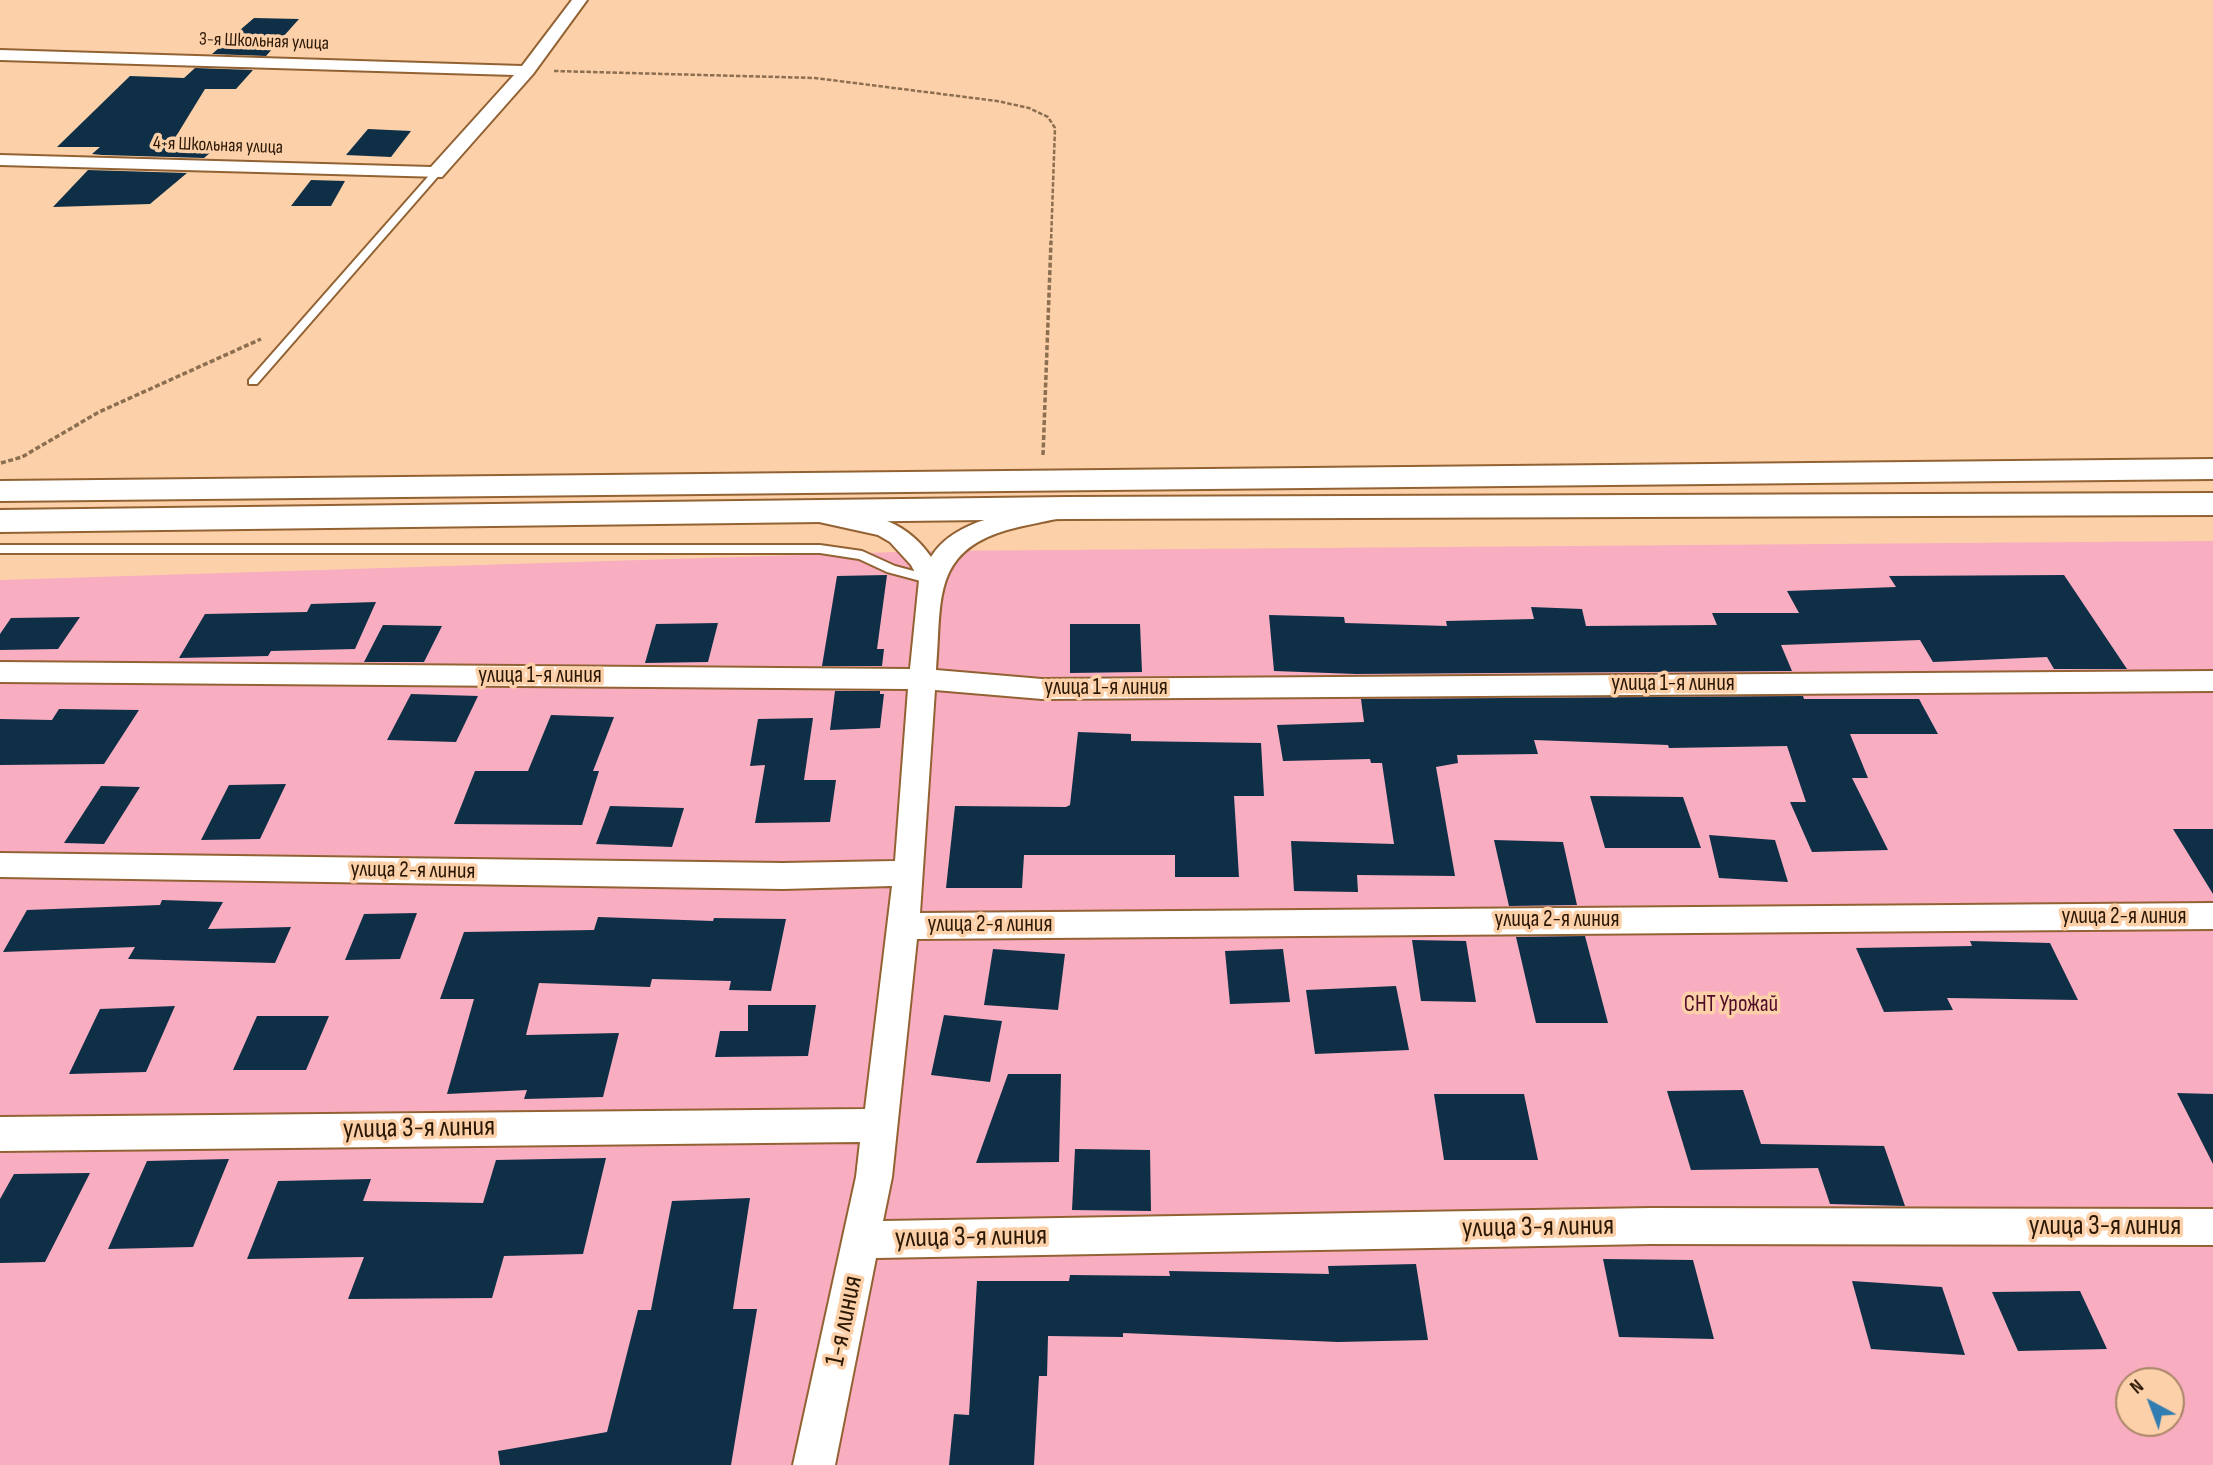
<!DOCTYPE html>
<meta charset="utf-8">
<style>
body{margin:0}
#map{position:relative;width:2213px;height:1465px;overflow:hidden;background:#fcd0a9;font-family:"Sofia Sans Condensed",sans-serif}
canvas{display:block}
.north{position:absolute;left:2115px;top:1367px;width:70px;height:70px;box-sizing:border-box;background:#fcd0a9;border:2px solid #a88667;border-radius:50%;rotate:319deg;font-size:19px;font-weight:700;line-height:28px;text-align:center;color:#2a1704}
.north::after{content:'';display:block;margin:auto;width:24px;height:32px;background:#317cb0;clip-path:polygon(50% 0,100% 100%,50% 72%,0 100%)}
</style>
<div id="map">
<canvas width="2213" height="1465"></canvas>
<div class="north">N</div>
</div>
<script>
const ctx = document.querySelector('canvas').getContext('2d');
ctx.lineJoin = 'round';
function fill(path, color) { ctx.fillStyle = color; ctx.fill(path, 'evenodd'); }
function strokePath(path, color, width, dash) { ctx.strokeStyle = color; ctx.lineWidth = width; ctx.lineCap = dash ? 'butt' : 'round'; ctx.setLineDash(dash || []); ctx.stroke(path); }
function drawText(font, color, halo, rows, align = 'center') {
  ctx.font = font + ' "Sofia Sans Condensed",sans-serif'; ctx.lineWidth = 7; ctx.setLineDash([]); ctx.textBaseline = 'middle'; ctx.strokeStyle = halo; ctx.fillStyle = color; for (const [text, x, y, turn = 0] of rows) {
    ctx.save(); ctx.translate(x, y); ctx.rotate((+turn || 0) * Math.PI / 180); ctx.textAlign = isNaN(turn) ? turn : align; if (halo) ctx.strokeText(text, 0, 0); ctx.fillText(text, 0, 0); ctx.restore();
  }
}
const green = new Path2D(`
 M2213 541V1465H0V580L930 551ZM2129 1381H2171V1423H2129Z`);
const building = new Path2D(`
 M254 18 299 19 266 56 212 54Z
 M195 68 253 70 236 89H205L175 138 225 140 204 158 102 155 92 154 100 147H57L130 76 184 78Z
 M368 129 411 131 391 157 346 155Z
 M88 170 187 173 150 204 53 207Z
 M311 180 345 181 331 206H291Z
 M887 575 877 649H884L882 666H822L837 576Z
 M2064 575 2127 669H2054L2047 657 1933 662 1920 640 1781 645 1792 671 1356 674 1274 671 1269 615 1344 617 1345 623 1447 626 1446 621 1534 619 1531 607 1582 609 1586 626 1717 625 1712 613H1799L1787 591 1896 587 1889 576Z
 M376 602 355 649 271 651 268 656 179 658 205 614 307 612 311 604Z
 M80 617 58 649 0 650V634L11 618Z
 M718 623 708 662 645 663 656 624Z
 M1070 624H1140L1142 672 1070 673Z
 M383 625 442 626 424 662H364Z
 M835 691H880V694H884L880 728 830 730Z
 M411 694 478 696 456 742 387 740Z
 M1803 696 1804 699H1919L1938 734H1850L1868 778H1852L1888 850 1812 852 1790 802H1806L1787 746 1669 748 1668 745 1534 740 1538 754 1457 755 1458 763 1436 767 1455 876 1357 875 1358 892 1294 891 1291 841 1394 844 1382 763H1371L1370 759 1283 761 1277 725 1364 722 1361 699Z
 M59 709 139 710 104 764 0 765V719L52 720Z
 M551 715 614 717 593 771H599L582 825 454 824 475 771H528Z
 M813 718 804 780H836L830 822 755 823 765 765 750 766 758 719Z
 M1078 732 1131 734V741L1261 743 1264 796H1234L1239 877H1175V855H1024L1022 888H946L955 806 1066 807 1070 805Z
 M286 784 260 839 201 840 229 785Z
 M101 786 140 787 104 844 64 843Z
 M1590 796 1683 797 1701 848H1605Z
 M610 806 684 808 672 847 596 844Z
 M2173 829H2213V894Z
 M1709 835 1775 840 1788 882 1719 878Z
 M1494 840 1563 842 1577 905 1509 906Z
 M162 900 223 902 208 929 291 927 275 963 128 959 135 947 3 952 27 910 160 905Z
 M417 913 400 959 345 960 364 914Z
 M598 917 713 921 714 918 786 919 771 991 729 990 731 981 652 979 650 987 539 983 526 1035 619 1033 603 1097 524 1099 527 1090 447 1094 474 999H440L464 932 594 930Z
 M1585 936 1608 1023H1536L1516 937Z
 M1412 940 1466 941 1476 1002 1421 1001Z
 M1970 941 2050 943 2078 1000 1947 998 1953 1010 1884 1012 1856 948 1972 946Z
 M993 949 1065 954 1058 1010 984 1005Z
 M1283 949 1290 1002 1230 1004 1225 951Z
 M1396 986 1409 1050 1315 1054 1306 990Z
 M748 1005H816L808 1056 715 1057 720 1031H748Z
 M175 1006 146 1072 69 1074 100 1009Z
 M944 1015 1002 1021 990 1082 931 1075Z
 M257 1016H329L306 1070H233Z
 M1008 1074H1061L1059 1162 976 1163Z
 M1743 1090 1761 1144 1884 1146 1905 1206 1830 1204 1818 1168 1691 1170 1667 1091Z
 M2177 1093 2213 1094V1164Z
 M1434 1094H1524L1538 1160H1444Z
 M1075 1149 1150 1150 1151 1211 1072 1210Z
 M606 1158 583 1254 504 1256 492 1298 348 1299 364 1257 247 1259 278 1181 371 1179 363 1201 483 1203 496 1160Z
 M229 1159 193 1247 108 1249 147 1161Z
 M90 1173 45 1262 0 1263V1199L14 1174Z
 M750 1198 733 1309H757L731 1465H500L498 1451 607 1432 638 1310H651L672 1201Z
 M1603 1259 1693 1260 1714 1339 1619 1337Z
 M1416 1264 1428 1340 1338 1342 1123 1333V1337L1048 1336 1047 1376H1039L1034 1465H949L954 1414 969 1415 977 1281H1069L1070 1275 1170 1276 1169 1271 1329 1274 1328 1266Z
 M1852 1281 1942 1287 1965 1355 1871 1349Z
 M2080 1291 2107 1349 2018 1351 1992 1292Z`);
const pathFar1 = new Path2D(`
 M554 71 815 78 997 101 1029 108 1048 117 1055 128 1051 242`);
const path = new Path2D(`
 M1043 455 1051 241
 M1 463 22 457 99 412 261 339`);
const service = new Path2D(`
 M433 171 441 173 257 384H249V380Z
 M0 545H820L862 551 895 566 936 577 938 580 932 584 887 572 859 559 820 553H0Z`);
const minor = new Path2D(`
 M572 0H587L533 74 442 177 0 165V155L431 167 514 75 0 60V50L522 66Z
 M1052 504 1061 506 1064 512 1061 518C1043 522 1025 525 1007 530 930 552 942 604 936 670L1042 679 2213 671V691L1042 699 935 690 920 913 2213 903V929L917 939 892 1177 883 1221 1651 1208 2213 1209V1245L1651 1244 876 1258 835 1465H793L856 1177 860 1142 0 1151V1117L865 1109 892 886 783 889 0 877V853L783 863 895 861 908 689 0 682V662L910 669 919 580 911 565 890 542 878 535 810 520 807 514 810 508 819 506C865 514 902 515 931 557 954 519 1012 513 1052 504Z`);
const primary = new Path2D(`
 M2213 459V479L0 501V481Z
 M2213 493V515L1068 519 0 532V510L1068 497Z`);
const farStreetnames = [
 ["3-я Школьная улица",264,42,2],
 ["4-я Школьная улица",218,146,2]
];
const streetNames = [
 ["улица 1-я линия",540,676],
 ["улица 1-я линия",1673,684],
 ["улица 1-я линия",1106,688],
 ["улица 2-я линия",413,871,1],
 ["улица 2-я линия",2124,917],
 ["улица 2-я линия",1557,920],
 ["улица 2-я линия",990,925]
];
const parkNames = [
 ["СНТ Урожай",1731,1005]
];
const nearStreetnames = [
 ["улица 3-я линия",419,1129,-1],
 ["улица 3-я линия",2105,1227],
 ["улица 3-я линия",1538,1228,-1],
 ["улица 3-я линия",971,1238,-1],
 ["1-я линия",845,1321,-78]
];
fill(green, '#f8adc1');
fill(building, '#0e2f46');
strokePath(service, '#936233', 4);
strokePath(minor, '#936233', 4);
strokePath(primary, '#936233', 4);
strokePath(pathFar1, '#8c6e51', 2.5, [4.5, 2]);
strokePath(path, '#8c6e51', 3.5, [5, 2.5]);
fill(service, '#fff');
fill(minor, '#fff');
fill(primary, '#fff');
drawText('19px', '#2a1704', '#fcd0a9', farStreetnames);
drawText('23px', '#2a1704', '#fcd0a9', streetNames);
drawText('23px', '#4f0c27', '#fcd0a9', parkNames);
drawText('28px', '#2a1704', '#fcd0a9', nearStreetnames);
</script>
